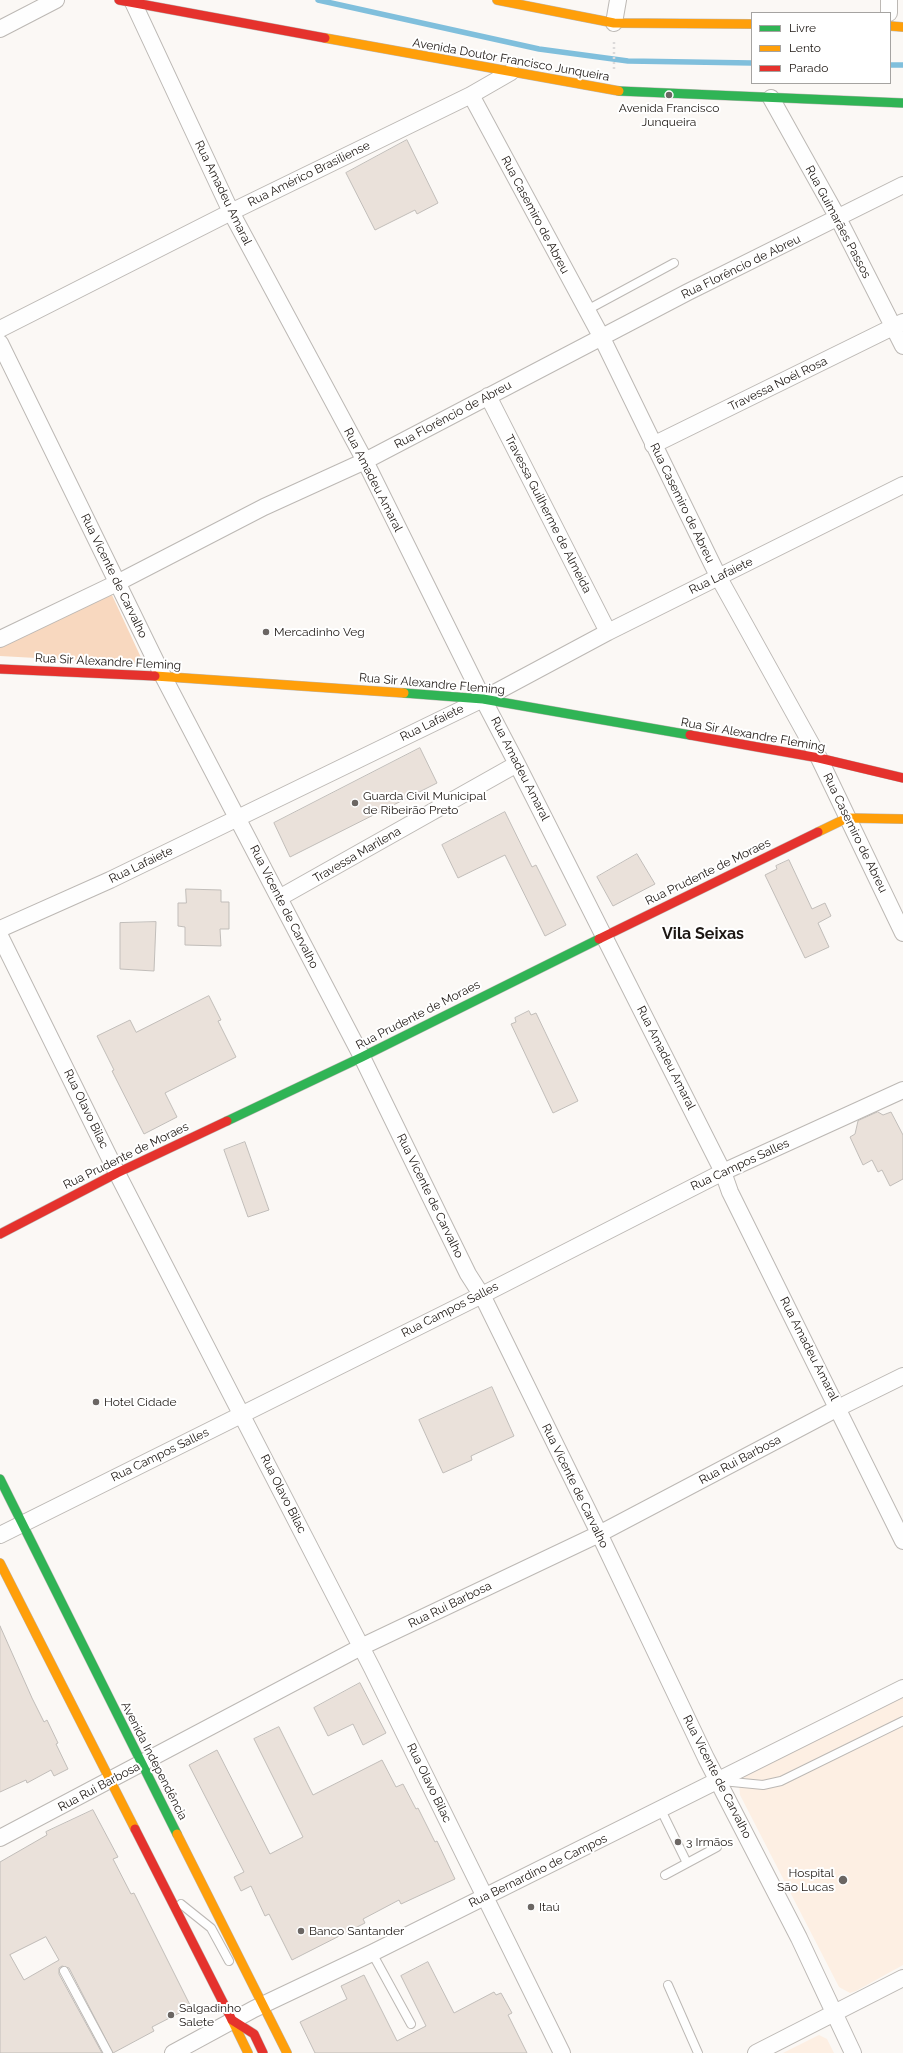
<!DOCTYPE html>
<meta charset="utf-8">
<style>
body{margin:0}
#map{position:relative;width:903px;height:2053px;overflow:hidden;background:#fbf8f5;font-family:Raleway,sans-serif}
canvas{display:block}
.legend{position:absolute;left:751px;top:12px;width:140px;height:72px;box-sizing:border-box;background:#fff;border:1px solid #a5a3a1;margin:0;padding:5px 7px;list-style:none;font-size:12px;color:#1e1814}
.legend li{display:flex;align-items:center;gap:8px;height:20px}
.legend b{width:20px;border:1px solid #a5a3a1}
</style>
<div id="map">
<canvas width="903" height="2053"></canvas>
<ul class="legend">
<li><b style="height:5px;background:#30b455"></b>Livre</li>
<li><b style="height:5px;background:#ff9f0a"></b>Lento</li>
<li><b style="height:5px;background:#e5322d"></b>Parado</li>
</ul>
</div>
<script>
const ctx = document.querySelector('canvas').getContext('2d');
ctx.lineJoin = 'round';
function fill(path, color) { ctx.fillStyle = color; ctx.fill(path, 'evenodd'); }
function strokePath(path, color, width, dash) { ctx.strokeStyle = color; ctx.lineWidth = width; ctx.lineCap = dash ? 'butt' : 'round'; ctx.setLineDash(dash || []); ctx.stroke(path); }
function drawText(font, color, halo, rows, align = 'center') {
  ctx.font = font + ' Raleway,sans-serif'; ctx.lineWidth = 4; ctx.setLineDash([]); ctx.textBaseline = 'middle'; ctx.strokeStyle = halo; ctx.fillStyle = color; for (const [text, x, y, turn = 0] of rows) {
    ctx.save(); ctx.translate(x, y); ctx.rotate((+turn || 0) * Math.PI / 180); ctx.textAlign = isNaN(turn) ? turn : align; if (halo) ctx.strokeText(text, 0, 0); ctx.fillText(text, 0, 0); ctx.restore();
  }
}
const built = new Path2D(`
 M903 1693V1965L856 1991 850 1993 839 1987 740 1795 739 1782 742 1776Z
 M819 2035 827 2039 834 2053H783Z`);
const green = new Path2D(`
 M112 595 144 664 0 656V643Z`);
const stream = new Path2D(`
 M318 0 539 49 628 61 752 63
 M890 65H903`);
const building = new Path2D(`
 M407 140 438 203 417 214 415 210 375 230 346 173Z
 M420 748 437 783 290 857 274 823Z
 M505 812 532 867 536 865 566 925 545 936 505 855 458 878 442 845Z
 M637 854 655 884 613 906 597 877Z
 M789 860 812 909 825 903 831 916 818 923 829 947 805 958 765 875 777 869 776 866Z
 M186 889 221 890V902H229V929H220L221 946 185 945V927L178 926V903H186Z
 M156 922 154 971 120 969V923Z
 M209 996 221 1020 218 1021 236 1057 165 1093 177 1117 144 1134 112 1071 114 1070 97 1036 130 1020 136 1032Z
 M529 1011 531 1015 536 1013 578 1101 553 1113 511 1024 516 1022 515 1018Z
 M878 1112 883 1115 891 1112 903 1135V1179L890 1186 882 1170 878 1172 872 1160 863 1165 850 1137 855 1134 858 1121Z
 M245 1142 269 1210 248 1217 224 1150Z
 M492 1387 514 1436 471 1456 472 1460 443 1473 419 1420Z
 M0 1626 32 1698 44 1722 47 1720 58 1743 56 1744 68 1769 54 1776 51 1770 27 1783 26 1780 0 1792Z
 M360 1683 386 1733 363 1745 353 1724 328 1736 314 1708Z
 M279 1727 313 1795 382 1760 396 1787 403 1784 416 1809 418 1808 435 1842 437 1841 455 1879 401 1904 399 1900 363 1919 365 1923 292 1960 269 1914 265 1916 251 1886 241 1891 234 1877 244 1872 189 1765 217 1750 270 1854 303 1837 254 1739Z
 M93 1810 118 1857 113 1859 131 1894 134 1893 191 2007 152 2027 154 2031 113 2053 69 1968 62 1966 59 1968V1974L102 2053H0V1862L47 1835 46 1832ZM46 1937 59 1960 24 1980 10 1955Z
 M428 1962 454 2013 494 1992 496 1995 501 1993 512 2013 508 2015 527 2053H315L300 2022 347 1999 341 1986 364 1975 397 2041 426 2026 401 1976Z`);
const path = new Path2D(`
 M614 42V71`);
const lane = new Path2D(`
 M587 310 674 263
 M722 1781 763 1785 781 1781 903 1721
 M661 1810 687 1863
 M665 1875 717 1847
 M181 1904 211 1928 229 1961
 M372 1953 411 2024
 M64 1971 108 2053
 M668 1985 698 2053`);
const street = new Path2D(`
 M132 0 231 212 365 461 483 699 517 764 723 1172 730 1192 903 1541
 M889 13V0
 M614 23 618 0
 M0 29 56 0
 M471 95 602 338 719 578 819 758 903 933
 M771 98 838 218 903 346
 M0 329 231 212 471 95 511 72
 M0 343 163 676 362 1057 441 1219 468 1274 484 1299 595 1525 706 1758 799 1938 853 2053
 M488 396 608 632
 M653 445 903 322
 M0 639 117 583 264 507 365 461 688 292 903 185
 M279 898 517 764
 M0 929 110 880 483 699 608 632 903 485
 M0 936 117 1173 372 1668 562 2053
 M0 1535 482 1295 723 1172 903 1090
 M0 1838 361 1647 599 1534 838 1408 903 1376
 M173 2053 254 2009 372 1953 903 1688
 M756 2053 903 1978`);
const fast = new Path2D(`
 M619 91 903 103
 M404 693 483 699 690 735
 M227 1121 362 1057 599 939
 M0 1479 177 1834`);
const slow = new Path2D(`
 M497 0 614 23 752 24
 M890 26 903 27
 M325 38 619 91
 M155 676 404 693
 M818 832 847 818 903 819
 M0 1563 135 1829
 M177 1834 287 2053
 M232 2020 248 2053`);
const jam = new Path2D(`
 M119 0 325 38
 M0 669 155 676
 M690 735 819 758 903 778
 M599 939 818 832
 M0 1234 117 1173 227 1121
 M135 1829 232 2020 254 2034 263 2053`);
const markers = [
 [669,95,4,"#6b6663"],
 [266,632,4,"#6b6663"],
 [355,803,4,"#6b6663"],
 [96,1402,4,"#6b6663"],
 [678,1842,4,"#6b6663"],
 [843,1880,5,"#6b6663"],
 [531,1907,4,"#6b6663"],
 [301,1931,4,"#6b6663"],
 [171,2015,4,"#6b6663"]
];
const streetNames = [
 ["Avenida Doutor Francisco Junqueira",511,60,10],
 ["Rua Américo Brasiliense",309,174,-26],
 ["Rua Amadeu Amaral",223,193,64],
 ["Rua Casemiro de Abreu",535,215,62],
 ["Rua Guimarães Passos",838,222,62],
 ["Rua Florêncio de Abreu",741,267,-26],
 ["Travessa Noél Rosa",778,384,-26],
 ["Rua Florêncio de Abreu",453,415,-28],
 ["Rua Amadeu Amaral",373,480,63],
 ["Rua Casemiro de Abreu",682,503,64],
 ["Travessa Guilherme de Almeida",548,514,63],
 ["Rua Vicente de Carvalho",114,576,64],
 ["Rua Lafaiete",721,576,-26],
 ["Rua Sir Alexandre Fleming",108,662,3],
 ["Rua Sir Alexandre Fleming",432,684,5],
 ["Rua Lafaiete",432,723,-26],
 ["Rua Sir Alexandre Fleming",753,735,10],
 ["Rua Amadeu Amaral",520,769,63],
 ["Rua Casemiro de Abreu",855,833,64],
 ["Travessa Marilena",357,855,-30],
 ["Rua Lafaiete",141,865,-26],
 ["Rua Prudente de Moraes",708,872,-26],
 ["Rua Vicente de Carvalho",284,907,63],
 ["Rua Prudente de Moraes",418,1015,-27],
 ["Rua Amadeu Amaral",666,1058,63],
 ["Rua Olavo Bilac",86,1109,64],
 ["Rua Prudente de Moraes",126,1156,-26],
 ["Rua Campos Salles",740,1165,-25],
 ["Rua Vicente de Carvalho",430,1196,64],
 ["Rua Campos Salles",450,1310,-27],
 ["Rua Amadeu Amaral",809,1349,63],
 ["Rua Campos Salles",160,1455,-26],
 ["Rua Rui Barbosa",740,1460,-28],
 ["Rua Vicente de Carvalho",575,1486,64],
 ["Rua Olavo Bilac",283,1494,63],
 ["Rua Rui Barbosa",450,1605,-26],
 ["Avenida Independência",154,1761,63],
 ["Rua Vicente de Carvalho",717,1777,63],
 ["Rua Olavo Bilac",429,1783,64],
 ["Rua Rui Barbosa",99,1787,-28],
 ["Rua Bernardino de Campos",538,1871,-26]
];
const poiNames = [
 ["Avenida Francisco",669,108,"center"],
 ["Junqueira",669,122,"center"],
 ["Mercadinho Veg",274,632],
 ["Guarda Civil Municipal",363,796],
 ["de Ribeirão Preto",363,810],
 ["Hotel Cidade",104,1402],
 ["3 Irmãos",686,1842],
 ["Hospital",834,1873,"right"],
 ["São Lucas",834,1887,"right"],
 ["Itaú",539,1907],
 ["Banco Santander",309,1931],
 ["Salgadinho",179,2008],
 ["Salete",179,2022]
];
const districtNames = [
 ["Vila Seixas",703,934]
];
fill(built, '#fdefe3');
fill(green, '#f8d8bf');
strokePath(stream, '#80bfdc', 5.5);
fill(building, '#eae1da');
strokePath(building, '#c1bdb9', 1);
strokePath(lane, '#bcb8b4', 10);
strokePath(street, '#bcb8b4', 18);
strokePath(fast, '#bcb8b4', 10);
strokePath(slow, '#bcb8b4', 10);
strokePath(jam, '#bcb8b4', 10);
strokePath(path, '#dcdada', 2.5, [2, 3]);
strokePath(lane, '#fefefe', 8);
strokePath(street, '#fefefe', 16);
strokePath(fast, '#30b455', 9);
strokePath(slow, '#ff9f0a', 9);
strokePath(jam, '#e5322d', 9);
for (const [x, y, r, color] of markers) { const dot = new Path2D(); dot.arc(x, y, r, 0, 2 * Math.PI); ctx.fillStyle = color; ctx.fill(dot); strokePath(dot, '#fff', 1.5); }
drawText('12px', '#1e1814', '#fff', streetNames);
drawText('12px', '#1e1814', '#fff', poiNames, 'left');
drawText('bold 16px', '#1e1814', '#fff', districtNames);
</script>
